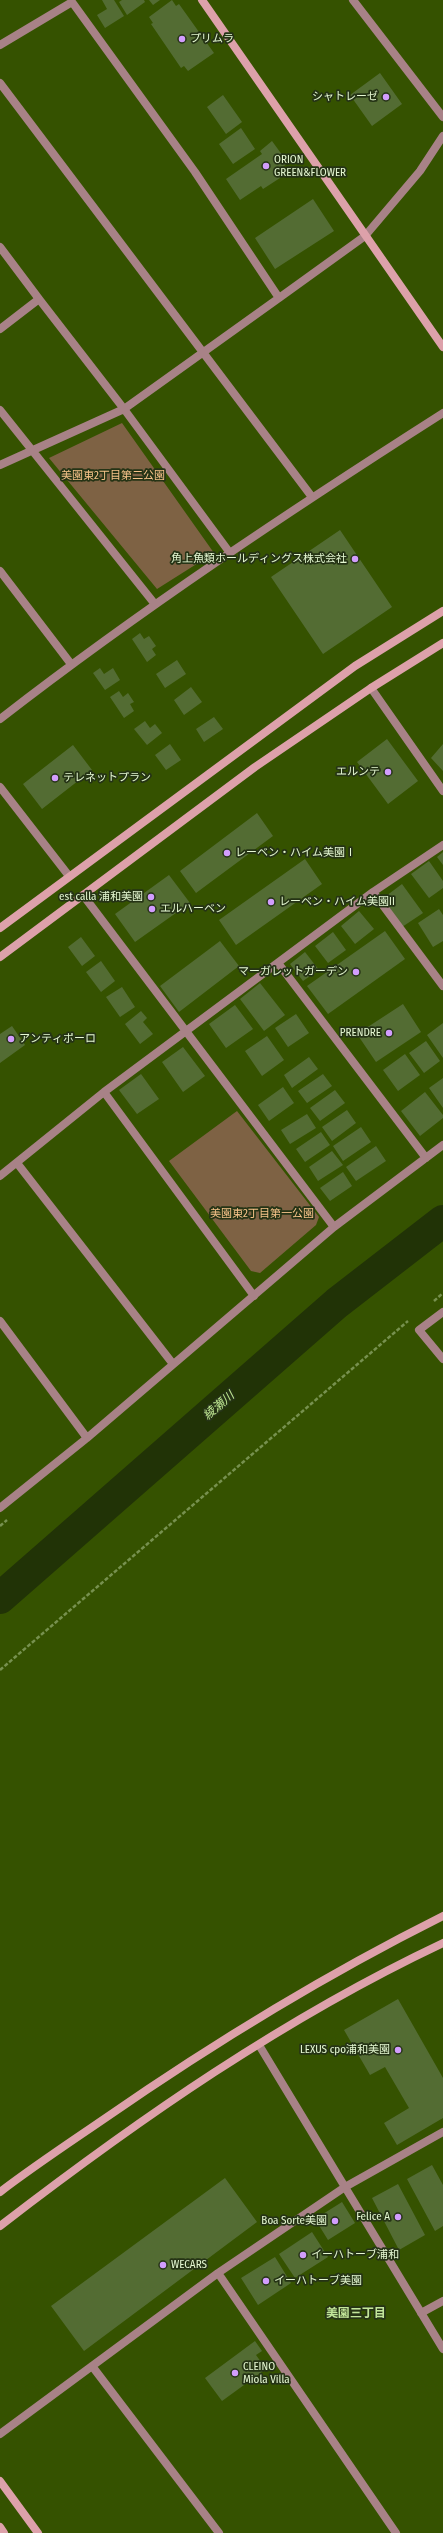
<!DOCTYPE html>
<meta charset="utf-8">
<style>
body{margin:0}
canvas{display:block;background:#355200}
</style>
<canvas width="443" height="2533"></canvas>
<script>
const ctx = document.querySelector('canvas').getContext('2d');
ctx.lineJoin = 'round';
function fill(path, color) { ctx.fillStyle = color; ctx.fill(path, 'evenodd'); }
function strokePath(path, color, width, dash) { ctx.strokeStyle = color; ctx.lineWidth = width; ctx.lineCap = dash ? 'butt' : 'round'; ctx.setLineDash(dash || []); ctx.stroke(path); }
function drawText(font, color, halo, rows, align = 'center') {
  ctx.font = font + ' "Fira Sans Condensed","Noto Sans JP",sans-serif'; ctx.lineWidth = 3.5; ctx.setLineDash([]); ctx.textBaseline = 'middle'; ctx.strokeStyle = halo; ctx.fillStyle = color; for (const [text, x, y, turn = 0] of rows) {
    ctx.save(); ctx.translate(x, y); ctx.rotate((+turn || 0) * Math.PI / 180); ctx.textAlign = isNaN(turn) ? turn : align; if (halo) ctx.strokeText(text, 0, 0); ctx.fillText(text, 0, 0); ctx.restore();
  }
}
const green = new Path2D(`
 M122 423 214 553 157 589 49 458Z
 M237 1111 319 1217 316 1225 260 1273 251 1271 169 1161Z`);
const river = new Path2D(`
 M0 1598 337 1303 443 1221`);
const building = new Path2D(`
 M102 0H114L124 16 105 28 97 15 107 9Z
 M122 0H144L145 2 127 15 119 2Z
 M149 0H160L153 5Z
 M172 0 176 6 179 4 214 53 188 71 184 66 181 68 151 24 153 23 149 17Z
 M380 73 402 104 372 126 350 95Z
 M223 95 242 122 226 134 207 107Z
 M241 128 255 149 233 164 219 144Z
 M272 141 288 163 276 172 280 178 263 189 261 186 240 200 226 179 262 154 260 151Z
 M313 199 334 231 275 269 255 238Z
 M340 530 392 607 323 654 271 577Z
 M140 633 144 639 149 636 156 646 152 649 156 655 147 662 132 639Z
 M177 660 186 674 165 688 156 674Z
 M100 668 104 674 113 668 120 680 105 690 93 673Z
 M191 687 202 702 184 715 174 700Z
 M119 691 123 697 128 693 134 702 130 704 134 711 124 718 110 697Z
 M214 717 223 729 204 742 196 729Z
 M145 721 150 728 155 724 162 733 147 745 134 729Z
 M387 739 418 781 388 804 357 762Z
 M170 744 181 760 166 770 155 755Z
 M443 744V771L431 758Z
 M73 745 92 770 42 809 23 784Z
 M257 813 273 836 196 893 180 871Z
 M443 852V865L437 857Z
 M305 859 322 884 236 945 219 920Z
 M429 861 443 881V888L429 898 411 874Z
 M169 875 190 903 135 942 115 914Z
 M402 884 423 913 402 927 382 899Z
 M439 909 443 915V941L433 947 418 923Z
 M359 911 374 929 355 944 341 926Z
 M385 931 405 959 328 1014 307 986Z
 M333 932 346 950 328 963 315 946Z
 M81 937 95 956 82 966 68 947Z
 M220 941 239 966 179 1012 160 986Z
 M305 952 319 970 303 981 290 964Z
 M101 961 115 981 101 992 86 972Z
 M260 983 285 1015 264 1031 240 999Z
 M122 987 135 1007 120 1017 106 997Z
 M403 1004 421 1032 376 1062 357 1034Z
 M235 1005 253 1029 226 1048 209 1024Z
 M141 1011 147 1018 143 1022 153 1034 140 1044 125 1024Z
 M296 1014 309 1033 288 1047 275 1028Z
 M443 1023V1058L427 1035Z
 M12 1026 25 1045 0 1063V1034Z
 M267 1036 284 1060 262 1076 245 1051Z
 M426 1041 440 1061 424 1073 409 1053Z
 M183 1047 205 1076 183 1092 162 1062Z
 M405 1054 420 1075 398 1091 383 1070Z
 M309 1057 318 1069 292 1088 284 1075Z
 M141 1074 159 1099 137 1114 119 1090Z
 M323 1074 332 1086 307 1103 298 1091Z
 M443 1078V1108L429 1088Z
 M283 1087 294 1103 269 1121 258 1105Z
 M335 1090 345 1103 320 1121 310 1108Z
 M425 1092 443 1115V1118L420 1136 401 1111Z
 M347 1110 356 1123 332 1141 322 1127Z
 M307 1114 316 1128 290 1144 281 1130Z
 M361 1127 371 1142 343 1161 333 1146Z
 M321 1132 330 1145 305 1162 296 1149Z
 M376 1146 386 1161 356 1181 346 1167Z
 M332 1151 343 1165 318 1181 309 1167Z
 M343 1172 352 1186 330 1201 320 1188Z
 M398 1999 443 2078V2118L397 2145 384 2123 409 2108 385 2067 370 2075 344 2030Z
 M432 2165 443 2185V2226L435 2231 407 2179Z
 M225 2178 257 2222 84 2351 51 2306Z
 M398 2184 425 2235 399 2250 372 2198Z
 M342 2202 355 2223 328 2240 315 2219Z
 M312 2232 328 2257 295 2278 279 2254Z
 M275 2257 291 2283 258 2305 241 2278Z
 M255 2341 262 2351 256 2355 266 2369 222 2401 205 2378Z`);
const path = new Path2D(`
 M434 1301 443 1293
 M0 1526 7 1520
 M0 1670 408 1321`);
const lane = new Path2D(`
 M371 688 443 791`);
const street = new Path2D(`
 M353 0 443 117
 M0 45 72 2 195 172 279 298 365 236 420 171 443 136
 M0 83 312 497
 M0 247 39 299 0 329
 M39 299 124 409 230 553
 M0 410 154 603
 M0 465 124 409 279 298
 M0 571 71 664
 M0 719C142 609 291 510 443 413
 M0 787 69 876
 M373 892 443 986
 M83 895 334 1227
 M278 963 426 1158
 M104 1092 254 1296
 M17 1163 173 1364
 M0 1176 104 1092 373 892 443 845
 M443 1312 419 1330 443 1359
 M0 1321 87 1438
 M0 1508 87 1438 334 1227 443 1145
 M259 2045 443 2349
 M218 2273 396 2533
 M421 2313 443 2301
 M92 2366 219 2533
 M0 2434 218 2273 345 2187 443 2132`);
const secondary = new Path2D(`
 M202 0 443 347
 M0 928 355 666 443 611
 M0 957 255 767 371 688 443 643
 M0 2192C34 2166 69 2143 104 2119 212 2044 325 1975 443 1916
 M0 2226C139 2119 284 2018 443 1943
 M0 2481 38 2533
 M0 2527 4 2533`);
const markers = [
 [182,39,4,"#d29dfd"],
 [386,97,4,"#d29dfd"],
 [266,166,4,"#d29dfd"],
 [355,559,4,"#d29dfd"],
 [388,772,4,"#d29dfd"],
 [55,778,4,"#d29dfd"],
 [227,853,4,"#d29dfd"],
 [151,897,4,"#d29dfd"],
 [271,902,4,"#d29dfd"],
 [152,909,4,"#d29dfd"],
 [356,972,4,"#d29dfd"],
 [389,1033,4,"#d29dfd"],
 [11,1039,4,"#d29dfd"],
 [398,2050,4,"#d29dfd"],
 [398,2217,4,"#d29dfd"],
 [335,2221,4,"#d29dfd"],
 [303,2255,4,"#d29dfd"],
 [163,2265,4,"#d29dfd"],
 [266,2281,4,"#d29dfd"],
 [235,2373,4,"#d29dfd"]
];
const poiNames = [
 ["プリムラ",190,39],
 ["シャトレーゼ",378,97,"right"],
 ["ORION",274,160],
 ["GREEN&FLOWER",274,173],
 ["角上魚類ホールディングス株式会社",347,559,"right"],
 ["エルンテ",380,772,"right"],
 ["テレネットプラン",63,778],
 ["レーベン・ハイム美園Ⅰ",235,853],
 ["est calla 浦和美園",143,897,"right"],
 ["レーベン・ハイム美園II",279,902],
 ["エルハーベン",160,909],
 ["マーガレットガーデン",348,972,"right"],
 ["PRENDRE",381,1033,"right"],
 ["アンティポーロ",19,1039],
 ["LEXUS cpo浦和美園",390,2050,"right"],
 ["Felice A",390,2217,"right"],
 ["Boa Sorte美園",327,2221,"right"],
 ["イーハトーブ浦和",311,2255],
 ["WECARS",171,2265],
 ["イーハトーブ美園",274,2281],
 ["CLEINO",243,2367],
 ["Miola Villa",243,2380]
];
const parkNames = [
 ["美園東2丁目第二公園",113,476],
 ["美園東2丁目第一公園",262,1214]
];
const waterNames = [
 ["綾瀬川",219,1406,-41]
];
const neighbourhoodNames = [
 ["美園三丁目",356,2314]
];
fill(green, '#7e6244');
strokePath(river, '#213306', 32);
fill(building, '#536c33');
strokePath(path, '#77914f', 2.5, [4, 2]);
strokePath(lane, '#a88287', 8);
strokePath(street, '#a88287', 8);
strokePath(secondary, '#dda1aa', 8);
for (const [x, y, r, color] of markers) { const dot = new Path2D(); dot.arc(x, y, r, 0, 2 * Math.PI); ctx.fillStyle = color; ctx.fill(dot); strokePath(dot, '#253315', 1.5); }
drawText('11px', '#e5f8d2', '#253315', poiNames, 'left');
drawText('11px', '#f7c38a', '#253315', parkNames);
drawText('italic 12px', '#c0e893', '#253315', waterNames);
drawText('bold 12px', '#c2e69a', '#253315', neighbourhoodNames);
</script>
